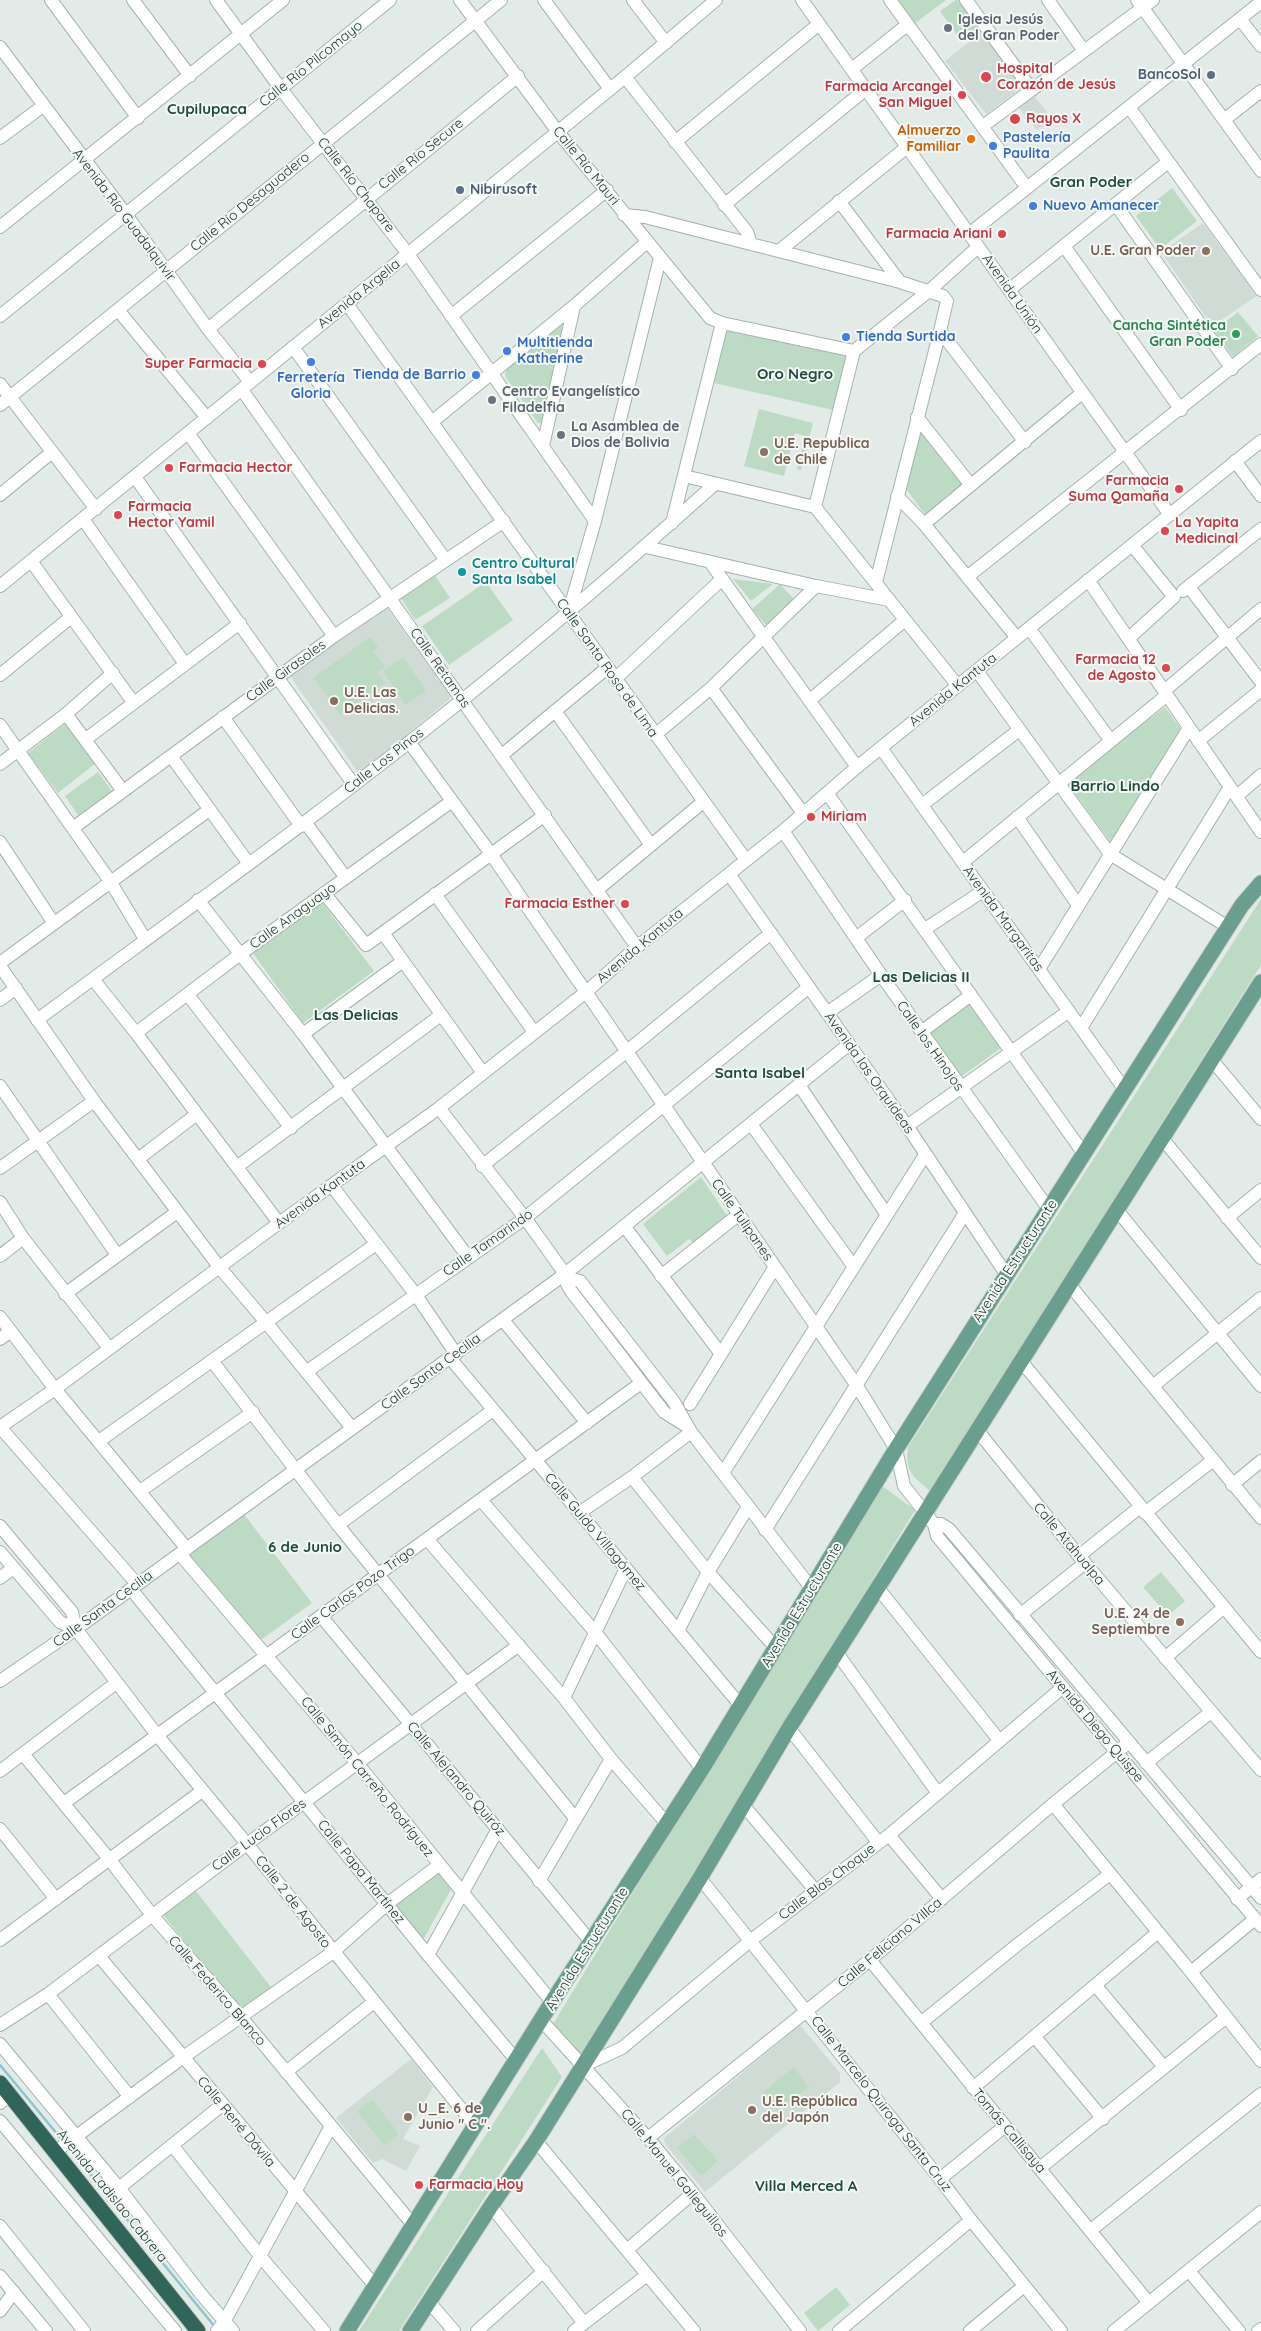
<!DOCTYPE html>
<meta charset="utf-8">
<style>
body{margin:0}
canvas{display:block;background:#e2ebe7}
</style>
<canvas width="1261" height="2331"></canvas>
<script>
const ctx = document.querySelector('canvas').getContext('2d');
ctx.lineJoin = 'round';
function fill(path, color) { ctx.fillStyle = color; ctx.fill(path, 'evenodd'); }
function strokePath(path, color, width, dash) { ctx.strokeStyle = color; ctx.lineWidth = width; ctx.lineCap = dash ? 'butt' : 'round'; ctx.setLineDash(dash || []); ctx.stroke(path); }
function drawText(font, color, halo, rows, align = 'center') {
  ctx.font = font + ' Quicksand,sans-serif'; ctx.lineWidth = 4; ctx.setLineDash([]); ctx.textBaseline = 'middle'; ctx.strokeStyle = halo; ctx.fillStyle = color; for (const [text, x, y, turn = 0] of rows) {
    ctx.save(); ctx.translate(x, y); ctx.rotate((+turn || 0) * Math.PI / 180); ctx.textAlign = isNaN(turn) ? turn : align; if (halo) ctx.strokeText(text, 0, 0); ctx.fillText(text, 0, 0); ctx.restore();
  }
}
const built = new Path2D(`
 M983 31 1023 87 986 114 945 61Z
 M1033 95 1052 118 1037 130 1018 107Z
 M1203 223 1257 296 1212 326 1161 252Z
 M385 605 450 695V699L361 772 357 771 291 678 292 674Z
 M800 2025 840 2073V2082L705 2192 665 2144 664 2138Z
 M411 2059 433 2087 403 2139 420 2146 406 2171 382 2159 373 2163 336 2118Z`);
const green = new Path2D(`
 M897 0H946L914 24Z
 M956 0H958L979 30 962 42 940 11Z
 M1172 188 1197 221 1160 249 1136 216Z
 M1238 312 1258 336 1233 357 1214 331Z
 M561 325 566 331 542 423H538L505 376 506 370Z
 M726 329 846 356 833 410 714 383Z
 M759 409 813 423 801 470 797 469 805 436 795 433 784 476 744 466Z
 M920 428 964 484 929 520 907 490Z
 M434 574 450 598 415 620 400 597Z
 M733 579 773 584 751 601Z
 M486 582 513 620 449 665 422 626Z
 M780 584 795 600 767 626 752 609Z
 M370 637 378 647 373 651 385 667 377 673 385 683 340 715 313 678Z
 M404 657 426 691 405 705 383 671Z
 M1165 707 1181 729 1112 844 1067 782Z
 M66 723 96 763 58 793 28 753Z
 M98 772 114 794 80 818 65 796Z
 M1261 899V965L930 1491C912 1475 905 1472 908 1447Z
 M321 901 374 971 303 1023 253 953Z
 M970 1002 1001 1048 959 1078 928 1032Z
 M701 1177 728 1217 697 1246 689 1239 667 1256 643 1224Z
 M881 1485 915 1510 582 2055 553 2024Z
 M243 1513 312 1603 258 1642 189 1554Z
 M1161 1572 1185 1601 1168 1616 1143 1587Z
 M437 1869 454 1884 423 1940 390 1903Z
 M192 1886 271 1987 240 2012 161 1912Z
 M542 2048 562 2077 399 2331H359Z
 M794 2067 809 2087 777 2111 763 2092Z
 M372 2099 399 2134 384 2146 357 2111Z
 M694 2134 718 2161 701 2176 677 2148Z
 M836 2287 850 2305 818 2331 804 2313Z`);
const stream = new Path2D(`
 M0 2065 63 2141
 M68 2147 215 2327`);
const minor = new Path2D(`
 M51 0 138 118
 M133 0 190 76
 M216 0 281 89 408 254 595 521
 M460 0 558 132 710 318 722 323 854 351
 M544 0 610 89
 M633 0 666 43
 M802 0 1170 515
 M890 0 1027 188
 M966 0 1032 90
 M1048 0 1084 51
 M1137 0 1261 171
 M1240 19 1261 46
 M0 47 125 213 208 329 250 382
 M852 69 907 25
 M625 77 747 232 751 244
 M1129 107 1261 290
 M1224 120 1261 91
 M983 126 1153 0
 M0 138 43 106
 M675 142 819 24
 M839 201 900 282
 M724 205 866 89
 M1116 205 1232 369
 M624 215 645 217 900 282 943 296 947 301 940 331 876 582
 M0 227 283 0
 M969 234 1261 2
 M1064 246 1181 410
 M779 251 907 147
 M1009 290 1168 162
 M347 304 746 860
 M118 310 207 418
 M0 316 390 0
 M451 316 607 190
 M208 329 518 76
 M940 331 1025 442
 M293 347 445 559
 M854 351 930 290 978 247
 M0 384 96 509
 M242 390C375 575 506 761 637 947
 M0 405 501 0
 M917 417 970 484
 M433 421 574 306 647 242
 M188 433 334 636
 M543 446 574 306
 M1235 461 1261 496
 M684 476 815 507
 M135 477 354 785
 M0 495 52 452
 M897 496 924 524 1017 638
 M815 507 958 686
 M815 507 854 351
 M83 519 185 664
 M672 523 722 323
 M924 524 1082 393
 M646 547 816 586 889 600
 M31 561 133 702
 M710 562 857 767
 M967 577 1261 344
 M1088 580 1261 832
 M0 586 625 77 716 0
 M1189 587 1261 682
 M1183 591 1261 529
 M569 611 595 521 660 258
 M1029 628 1111 741
 M1128 639 1174 597 1132 545
 M977 671 1110 854 1228 927
 M0 675 71 617
 M615 679 722 579
 M711 688 803 813
 M1164 691 1261 609
 M810 700 905 620
 M555 711 651 845
 M66 714 123 791
 M223 717 301 826
 M0 725 110 881 145 939
 M655 735 711 688 816 586
 M86 739 240 623
 M1198 741 1261 690
 M409 742 491 854 857 1386 896 1449 904 1486 934 1524 937 1536 1261 1926
 M881 748 1125 1090
 M502 755 607 668
 M171 756 249 864
 M0 764 66 714 113 673
 M827 793 1084 1154
 M1237 796 1261 775
 M922 805 1019 730
 M1017 817 1078 905
 M305 822 346 878
 M73 828 334 636 504 521
 M783 831 881 975 1048 1208
 M0 842 53 922
 M963 862 1167 695
 M729 874 907 1126 1006 1274
 M597 890 703 802
 M324 893 366 945 545 815
 M435 894 534 1032
 M198 900 303 1034 468 1257
 M925 929 983 891
 M383 933 483 1073
 M856 938 905 900
 M0 963 209 810
 M0 966 94 1101 220 1268 265 1321 352 1428
 M1039 969 1189 728
 M93 979 136 1033 279 1223
 M188 995 291 1128
 M0 1000 16 988
 M827 1013 881 975
 M37 1020C179 915 323 812 461 701 548 631 632 558 715 484
 M1081 1028 1230 787
 M921 1032 971 995
 M136 1033 239 955 452 801
 M303 1034 403 961
 M1212 1060 1261 1119
 M799 1085 887 1215
 M0 1086 117 1255
 M439 1108 525 1218 565 1274 568 1278 580 1281 674 1402 691 1432 812 1589
 M751 1124 854 1267
 M907 1126 1069 1011
 M1161 1137 1261 1258
 M138 1159 197 1114
 M238 1166 441 1015
 M482 1166 626 1052 771 933
 M0 1168 94 1101
 M332 1186 416 1295 456 1354
 M0 1202 23 1238 109 1348
 M1116 1209 1261 1386
 M1227 1218 1261 1190
 M625 1227 721 1354
 M0 1256 23 1238
 M661 1276 738 1215
 M568 1278 567 1284 571 1291 664 1412 688 1427
 M1069 1284 1261 1518
 M65 1294 177 1212
 M0 1317 55 1389 187 1549
 M503 1320 587 1423
 M0 1339 11 1331
 M450 1358 741 1706
 M1021 1361 1261 1652
 M213 1362 338 1525 575 1818
 M306 1372 525 1218 809 987
 M1153 1386 1261 1298
 M690 1404 775 1267
 M0 1427 55 1389 279 1223 439 1108 586 992 637 947 783 831 857 767 1261 441
 M0 1427 137 1584
 M977 1430 1079 1556 1261 1770
 M99 1441 376 1244
 M723 1473 925 1155
 M632 1477 708 1572 776 1648
 M1232 1485 1261 1461
 M140 1491 253 1412
 M481 1500 595 1632 702 1769
 M579 1513 632 1477 691 1432
 M1145 1513 1212 1461
 M934 1524H941L949 1529 1261 1898
 M338 1525 493 1410
 M0 1526 72 1612 76 1629 157 1735 247 1844 475 2126
 M765 1530 965 1213
 M427 1539 564 1698 611 1759 667 1824
 M0 1552 60 1622 76 1629
 M180 1554 357 1763 552 2002
 M1079 1556 1140 1507
 M0 1578 13 1568
 M878 1588 999 1740
 M131 1589 428 1955 517 2061
 M1020 1615 1085 1563
 M321 1616 591 1942
 M678 1631 708 1572 748 1507
 M837 1653 937 1792
 M1165 1658 1223 1608
 M0 1681 76 1629 565 1274 848 1045
 M564 1698 626 1568
 M789 1728 878 1842
 M23 1754 110 1860 152 1915 241 2017 414 2226
 M1146 1763 1211 1712
 M0 1771 116 1683
 M64 1803 641 1383
 M1053 1804 1191 1972 1261 2061
 M744 1806 815 1890
 M0 1829 56 1899
 M889 1835 942 1899
 M700 1878 940 2179 971 2220 1061 2331
 M539 1881 611 1759
 M1237 1899 1261 1879
 M0 1940 202 1791
 M428 1955 498 1829
 M99 1956 375 2286
 M870 1960 1149 2303
 M1191 1972 1255 1919
 M1096 1986 1164 2067
 M48 1994 130 2097
 M542 2021 648 2138 693 2193 800 2331
 M922 2022 1017 1945 1110 1874
 M0 2025 48 1994 247 1844 519 1645
 M1035 2037 1103 2119
 M0 2044 119 2188 201 2294 233 2331
 M583 2066 622 2048 750 1941 889 1835 1063 1687
 M286 2072 374 2002
 M973 2088 1157 1933
 M0 2103 10 2095
 M0 2121 175 2331
 M648 2138 870 1960 1053 1804 1128 1743
 M536 2141 694 2331
 M172 2145 260 2256 324 2331
 M55 2152 182 2058 333 1952 387 1904 439 1865
 M1040 2168 1225 2018
 M940 2179 1005 2126
 M119 2188 222 2105
 M491 2206 584 2323
 M0 2226 84 2331
 M1091 2230 1261 2094
 M627 2250 693 2193
 M1189 2271 1239 2331
 M0 2276 46 2331
 M430 2303 454 2331
 M0 2311 14 2292
 M217 2331 224 2322 331 2126
 M477 2331 544 2271
 M574 2331 647 2275
 M839 2331 971 2220
 M970 2331 1024 2286
 M1114 2331 1261 2212
 M1258 2331 1261 2329`);
const major = new Path2D(`
 M347 2331 552 2002 702 1769 896 1449 1242 905 1261 883
 M410 2331 491 2206 536 2141 700 1878 789 1728 1261 982`);
const highway = new Path2D(`
 M0 2083 198 2331`);
const markers = [
 [948,28,5,"#6b7280"],
 [1211,75,5,"#5c6f8a"],
 [986,77,6,"#e0444e"],
 [962,95,5,"#e0444e"],
 [1015,119,6,"#e0444e"],
 [971,139,5,"#e8710a"],
 [993,146,5,"#3f7fe0"],
 [460,190,5,"#5c6f8a"],
 [1033,206,5,"#3f7fe0"],
 [1002,234,5,"#e0444e"],
 [1206,251,5,"#8d6e63"],
 [1236,334,5,"#2e9e5b"],
 [846,337,5,"#3f7fe0"],
 [507,351,5,"#3f7fe0"],
 [311,362,5,"#3f7fe0"],
 [262,364,5,"#e0444e"],
 [476,375,5,"#3f7fe0"],
 [492,400,5,"#6b7280"],
 [561,435,5,"#6b7280"],
 [764,452,5,"#8d6e63"],
 [169,468,5,"#e0444e"],
 [1179,489,5,"#e0444e"],
 [118,515,5,"#e0444e"],
 [1165,531,5,"#e0444e"],
 [462,572,5,"#0f9aa8"],
 [1166,668,5,"#e0444e"],
 [334,701,5,"#8d6e63"],
 [811,817,5,"#e0444e"],
 [625,904,5,"#e0444e"],
 [1180,1622,5,"#8d6e63"],
 [752,2110,5,"#8d6e63"],
 [408,2117,5,"#8d6e63"],
 [419,2185,5,"#e0444e"]
];
const worshipNames = [
 ["Iglesia Jesús",958,20],
 ["del Gran Poder",958,36],
 ["Centro Evangelístico",502,392],
 ["Filadelfia",502,408],
 ["La Asamblea de",571,427],
 ["Dios de Bolivia",571,443]
];
const streetNames = [
 ["Calle Río Pilcomayo",311,64,-39],
 ["Calle Río Secure",421,154,-39],
 ["Calle Río Mauri",586,166,51],
 ["Calle Río Chapare",356,185,52],
 ["Calle Río Desaguadero",250,202,-39],
 ["Avenida Río Guadalquivir",124,215,53],
 ["Avenida Argelia",359,294,-39],
 ["Avenida Unión",1012,294,55],
 ["Calle Retamas",440,668,55],
 ["Calle Santa Rosa de Lima",607,668,55],
 ["Calle Girasoles",286,671,-36],
 ["Avenida Kantuta",953,690,-39],
 ["Calle Los Pinos",384,761,-38],
 ["Calle Anaguayo",293,916,-36],
 ["Avenida Margaritas",1003,919,54],
 ["Avenida Kantuta",640,946,-40],
 ["Calle los Hinojos",930,1046,55],
 ["Avenida las Orquídeas",869,1073,55],
 ["Avenida Kantuta",320,1194,-36],
 ["Calle Tulipanes",742,1220,55],
 ["Calle Tamarindo",488,1243,-35],
 ["Avenida Estructurante",1015,1261,-57],
 ["Calle Santa Cecilia",431,1372,-36],
 ["Calle Guido Villagómez",595,1532,50],
 ["Calle Atahualpa",1069,1544,50],
 ["Calle Carlos Pozo Trigo",353,1593,-36],
 ["Avenida Estructurante",802,1605,-59],
 ["Calle Santa Cecilia",103,1609,-36],
 ["Avenida Diego Quispe",1095,1726,50],
 ["Calle Simón Carreño Rodríguez",367,1777,51],
 ["Calle Alejandro Quiróz",456,1779,50],
 ["Calle Lucio Flores",259,1835,-36],
 ["Calle Papa Martínez",361,1872,51],
 ["Calle Blas Choque",827,1882,-37],
 ["Calle 2 de Agosto",293,1902,52],
 ["Calle Feliciano Villca",890,1943,-40],
 ["Avenida Estructurante",587,1949,-58],
 ["Calle Federico Blanco",217,1991,49],
 ["Calle Marcelo Quiroga Santa Cruz",881,2104,52],
 ["Calle René Dávila",236,2122,50],
 ["Tomás Callisaya",1009,2131,50],
 ["Calle Manuel Galleguillos",674,2173,51],
 ["Avenida Ladislao Cabrera",112,2196,51]
];
const healthNames = [
 ["Hospital",997,69],
 ["Corazón de Jesús",997,85],
 ["Farmacia Arcangel",952,87,"right"],
 ["San Miguel",952,103,"right"],
 ["Rayos X",1026,119],
 ["Farmacia Ariani",992,234,"right"],
 ["Super Farmacia",252,364,"right"],
 ["Farmacia Hector",179,468],
 ["Farmacia",1169,481,"right"],
 ["Suma Qamaña",1169,497,"right"],
 ["Farmacia",128,507],
 ["Hector Yamil",128,523],
 ["La Yapita",1175,523],
 ["Medicinal",1175,539],
 ["Farmacia 12",1156,660,"right"],
 ["de Agosto",1156,676,"right"],
 ["Miriam",821,817],
 ["Farmacia Esther",615,904,"right"],
 ["Farmacia Hoy",429,2185]
];
const serviceNames = [
 ["BancoSol",1201,75],
 ["Nibirusoft",470,190,"left"]
];
const foodNames = [
 ["Almuerzo",961,131],
 ["Familiar",961,147]
];
const shopNames = [
 ["Pastelería",1003,138],
 ["Paulita",1003,154],
 ["Nuevo Amanecer",1043,206],
 ["Tienda Surtida",856,337],
 ["Multitienda",517,343],
 ["Katherine",517,359],
 ["Tienda de Barrio",466,375,"right"],
 ["Ferretería",311,378,"center"],
 ["Gloria",311,394,"center"]
];
const educationNames = [
 ["U.E. Gran Poder",1196,251,"right"],
 ["U.E. Republica",774,444],
 ["de Chile",774,460],
 ["U.E. Las",344,693],
 ["Delicias.",344,709],
 ["U.E. 24 de",1170,1614,"right"],
 ["Septiembre",1170,1630,"right"],
 ["U.E. República",762,2102],
 ["del Japón",762,2118],
 ["U_E. 6 de",418,2109],
 ["Junio \" C \".",418,2125]
];
const leisureNames = [
 ["Cancha Sintética",1226,326],
 ["Gran Poder",1226,342]
];
const cultureNames = [
 ["Centro Cultural",472,564],
 ["Santa Isabel",472,580]
];
const neighbourhoodNames = [
 ["Cupilupaca",207,109],
 ["Gran Poder",1091,182],
 ["Oro Negro",795,374],
 ["Barrio Lindo",1115,786],
 ["Las Delicias II",921,977],
 ["Las Delicias",356,1015],
 ["Santa Isabel",760,1073],
 ["6 de Junio",305,1547],
 ["Villa Merced A",806,2186]
];
fill(built, '#d1dbd6');
fill(green, '#bddbc4');
strokePath(stream, '#8ec5cd', 2.5);
strokePath(minor, '#a5b3ae', 14);
strokePath(major, '#c1c8c6', 17);
strokePath(highway, '#c1c8c6', 17);
strokePath(minor, '#fff', 12);
strokePath(major, '#6a9e8f', 15);
strokePath(highway, '#316559', 15);
for (const [x, y, r, color] of markers) { const dot = new Path2D(); dot.arc(x, y, r, 0, 2 * Math.PI); ctx.fillStyle = color; ctx.fill(dot); strokePath(dot, '#f3f8f5', 2); }
drawText('bold 14px', '#5b616d', '#f3f8f5', worshipNames, 'left');
drawText('14px', '#233b34', '#f3f8f5', streetNames);
drawText('bold 14px', '#be3a42', '#f3f8f5', healthNames, 'left');
drawText('bold 14px', '#4e5e75', '#f3f8f5', serviceNames, 'right');
drawText('bold 14px', '#c56008', '#f3f8f5', foodNames, 'right');
drawText('bold 14px', '#366cbe', '#f3f8f5', shopNames, 'left');
drawText('bold 14px', '#785e54', '#f3f8f5', educationNames, 'left');
drawText('bold 14px', '#27864d', '#f3f8f5', leisureNames, 'right');
drawText('bold 14px', '#0d838f', '#f3f8f5', cultureNames, 'left');
drawText('bold 15px', '#214c40', '#f3f8f5', neighbourhoodNames);
</script>
